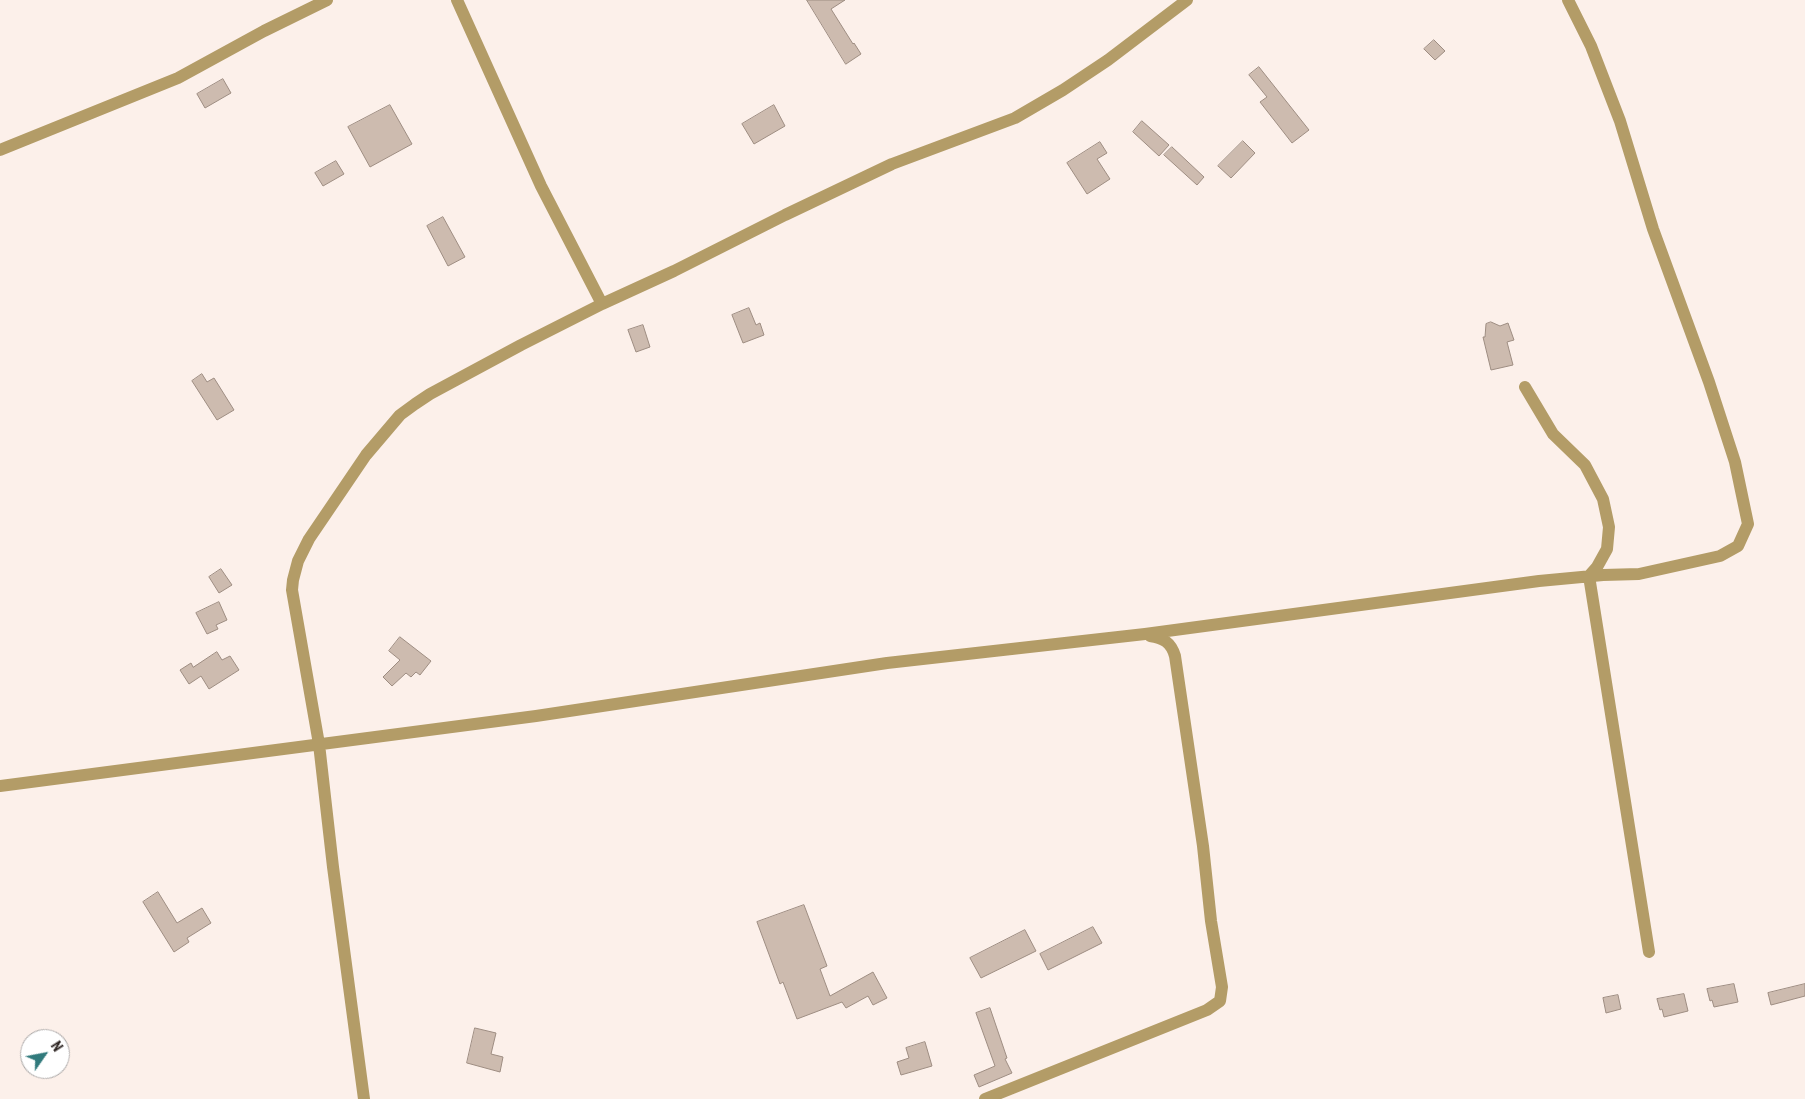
<!DOCTYPE html>
<style>
body{margin:0}
#map{position:relative;width:1805px;height:1099px;overflow:hidden;background:#fcf0ea;font-family:"Roboto Condensed",sans-serif}
canvas{display:block}
.north{position:absolute;left:20px;top:1029px;width:50px;height:50px;box-sizing:border-box;background:#fff;border:1px solid #aba8a7;border-radius:50%;rotate:57deg;font-size:14px;font-weight:700;line-height:20px;text-align:center;color:#2e2623}
.north::after{content:'';display:block;margin:auto;width:18px;height:22px;background:#317a7c;clip-path:polygon(50% 0,100% 100%,50% 72%,0 100%)}
</style>
<div id="map">
<canvas width="1805" height="1099"></canvas>
<div class="north">N</div>
</div>
<script>
const ctx = document.querySelector('canvas').getContext('2d');
ctx.lineJoin = 'round';
function fill(path, color) { ctx.fillStyle = color; ctx.fill(path, 'evenodd'); }
function strokePath(path, color, width, dash) { ctx.strokeStyle = color; ctx.lineWidth = width; ctx.lineCap = dash ? 'butt' : 'round'; ctx.setLineDash(dash || []); ctx.stroke(path); }
const building = new Path2D(`
 M807 0H845L831 9 853 44 854 43 861 54 846 64Z
 M1434 40 1445 51 1435 60 1424 49Z
 M1259 67 1309 130 1292 143 1260 102 1267 97 1249 75Z
 M223 79 231 93 205 108 197 94Z
 M390 105 412 144 370 167 348 127Z
 M774 105 785 126 754 144 742 124Z
 M1142 121 1169 145 1159 156 1133 132Z
 M1243 141 1255 153 1231 178 1218 166Z
 M1100 142 1107 153 1097 159 1110 179 1087 194 1067 163Z
 M1172 147 1204 177 1197 185 1164 155Z
 M336 161 344 174 323 186 315 173Z
 M443 217 465 257 448 266 427 226Z
 M749 308 756 325 760 323 764 335 743 343 732 315Z
 M1491 322 1500 326 1508 323 1514 340 1507 342 1513 365 1491 370 1483 337H1485L1486 324Z
 M643 325 650 347 636 352 628 330Z
 M202 374 207 382 214 378 234 410 217 420 192 381Z
 M221 569 232 585 219 593 209 577Z
 M219 602 227 620 216 625 218 629 207 634 196 613Z
 M400 637 431 661 420 675 416 672 411 677 406 673 392 686 383 677 400 660 389 651Z
 M217 652 222 660 230 656 239 670 209 689 201 676 189 684 180 670 191 663 193 667Z
 M158 892 177 923 202 908 211 923 187 938 189 942 174 952 143 902Z
 M804 905 827 966 820 969 830 996 873 972 887 998 873 1005 868 996 846 1008 842 1002 797 1019 783 982 780 984 757 922Z
 M1093 927 1102 943 1048 970 1040 954Z
 M1025 930 1036 951 981 978 970 958Z
 M1734 984 1738 1002 1714 1007 1712 1000 1710 1001 1707 989Z
 M1805 984V996L1771 1005 1768 993Z
 M1684 994 1688 1011 1664 1017 1662 1009 1660 1010 1657 999Z
 M1618 995 1621 1009 1606 1013 1603 998Z
 M990 1008 1007 1058 1005 1059 1012 1073 979 1087 974 1075 995 1066 976 1013Z
 M475 1028 496 1033 491 1054 503 1057 500 1072 467 1063Z
 M925 1042 932 1066 901 1075 897 1062 909 1058 906 1048Z`);
const minor = new Path2D(`
 M457 0 541 186 602 304
 M0 150 178 78 264 31 327 0
 M1525 387 1553 434 1585 465 1603 499 1609 527 1607 549 1597 567 1589 576 1649 952
 M0 786 536 716 887 663 1145 634 1539 581 1603 575 1639 574 1720 556 1738 546 1748 524 1735 462 1709 382 1653 229 1620 121 1591 46 1568 0
 M364 1099 333 867 319 744 292 590 293 580 298 561 309 539 366 455 400 415 415 404 430 394 521 345 602 304 674 271 785 215 892 164 1015 118 1063 90 1108 60 1187 0
 M985 1099 1207 1010 1220 1001 1222 987 1211 921 1203 846 1175 656C1171 642 1163 638 1150 636`);
fill(building, '#cdbbaf');
strokePath(building, '#9e8d82', 1);
strokePath(minor, '#b39c67', 12);
</script>
